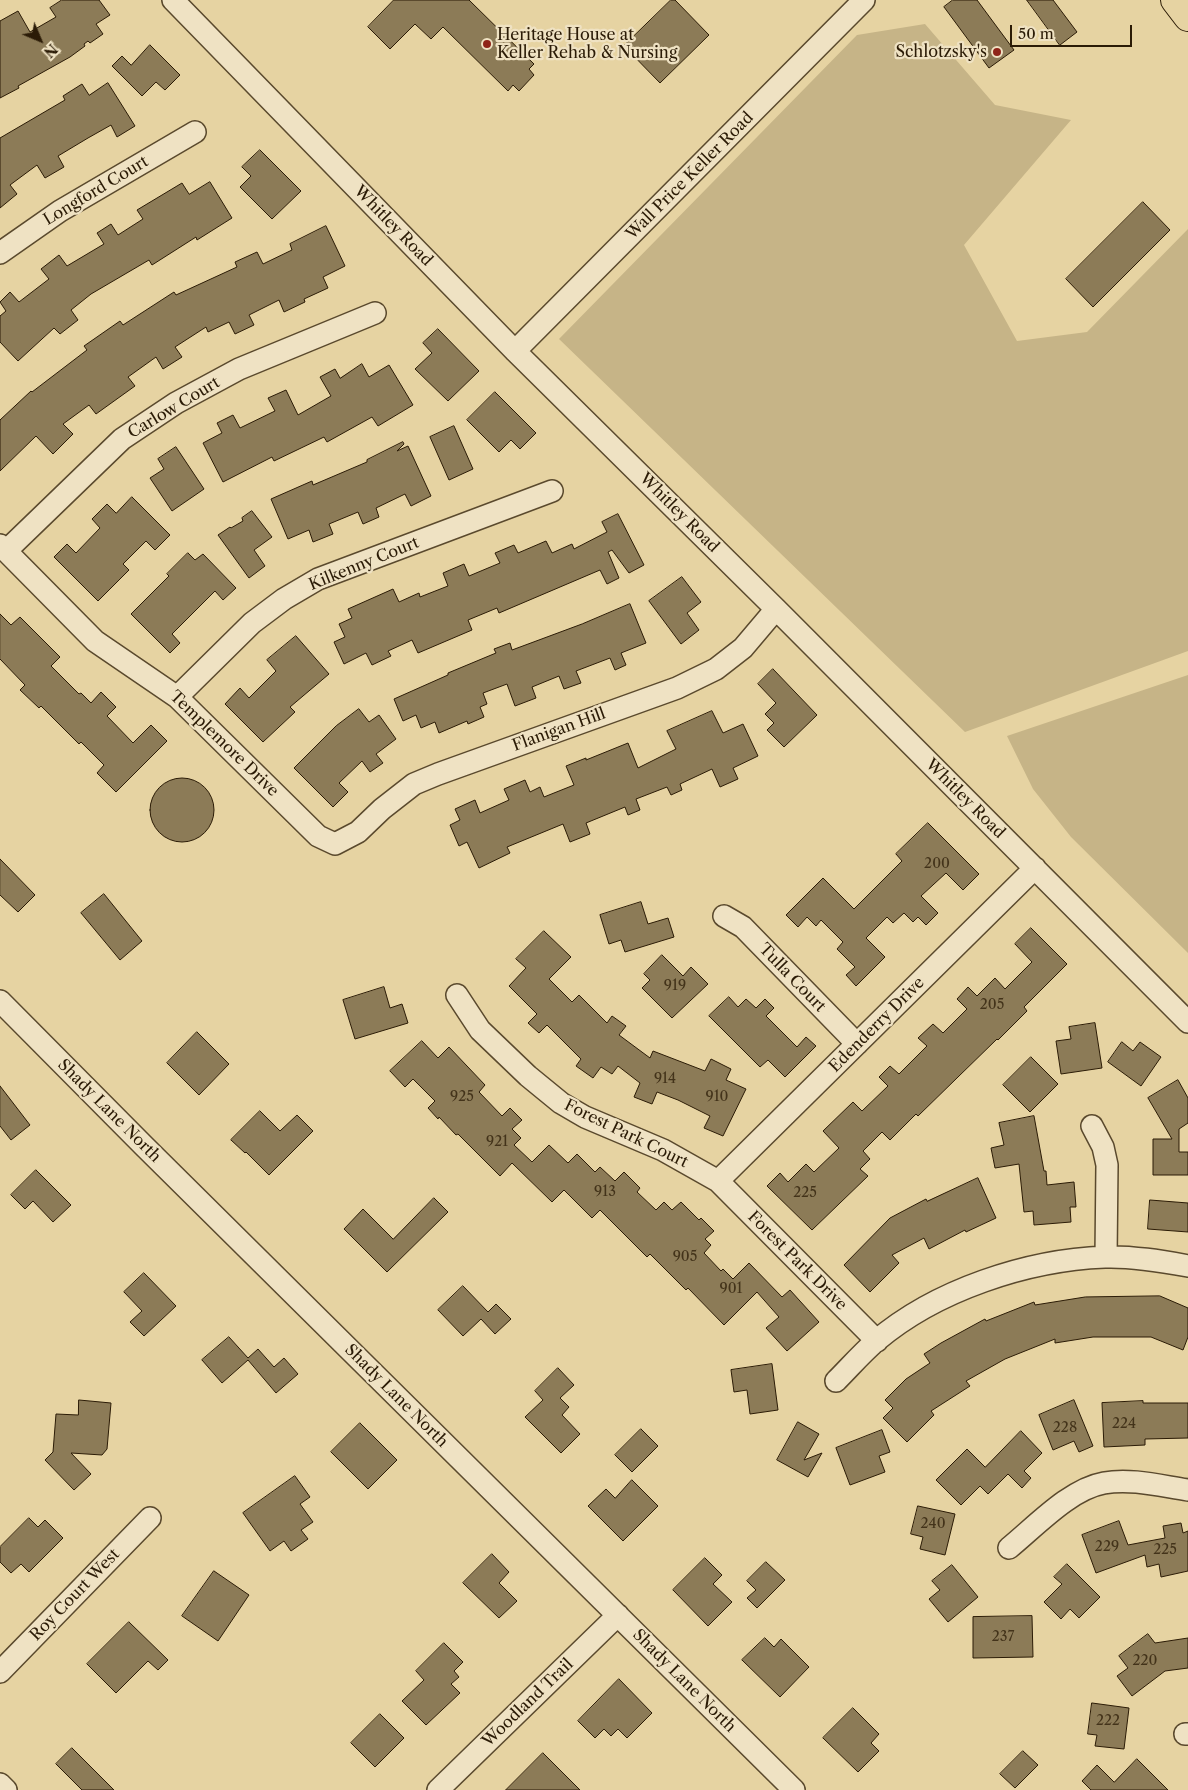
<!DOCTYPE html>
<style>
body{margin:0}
#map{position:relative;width:1188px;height:1790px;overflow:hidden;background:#e6d3a2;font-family:"Libre Caslon Text",serif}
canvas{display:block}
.north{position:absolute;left:15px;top:15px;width:50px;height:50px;-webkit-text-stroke:4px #efe2c3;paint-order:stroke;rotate:135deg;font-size:14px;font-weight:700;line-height:20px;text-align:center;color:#2b1b06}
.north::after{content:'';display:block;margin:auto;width:18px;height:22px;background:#2b1b06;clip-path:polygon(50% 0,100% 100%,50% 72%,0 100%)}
.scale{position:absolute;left:1010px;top:25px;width:122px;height:22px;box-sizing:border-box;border:2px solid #2b1b06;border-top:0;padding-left:6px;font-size:15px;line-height:18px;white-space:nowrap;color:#2b1b06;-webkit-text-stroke:4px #efe2c3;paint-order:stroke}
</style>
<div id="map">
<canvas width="1188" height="1790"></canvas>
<div class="north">N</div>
<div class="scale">50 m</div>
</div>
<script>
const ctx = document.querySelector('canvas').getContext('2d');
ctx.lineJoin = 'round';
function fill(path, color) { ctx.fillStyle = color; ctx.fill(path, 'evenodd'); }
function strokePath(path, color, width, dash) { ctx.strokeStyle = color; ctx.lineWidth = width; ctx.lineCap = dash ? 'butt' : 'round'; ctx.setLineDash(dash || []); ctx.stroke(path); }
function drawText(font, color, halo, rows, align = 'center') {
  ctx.font = font + ' "Libre Caslon Text",serif'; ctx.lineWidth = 4.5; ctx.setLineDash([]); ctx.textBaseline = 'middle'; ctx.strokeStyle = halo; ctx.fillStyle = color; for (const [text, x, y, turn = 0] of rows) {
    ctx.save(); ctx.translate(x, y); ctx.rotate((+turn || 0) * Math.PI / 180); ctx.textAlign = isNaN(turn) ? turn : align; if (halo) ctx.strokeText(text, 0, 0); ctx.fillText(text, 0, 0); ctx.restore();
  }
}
const green = new Path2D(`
 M925 24 995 105 1071 120 964 245 1017 341 1087 332 1188 229V651L965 732 559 339 857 35Z
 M1188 675V953L1071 837 1033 789 1007 736Z`);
const building = new Path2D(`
 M62 0H99L110 15 96 24 103 34 90 43 88 41 84 44 85 46 70 57 18 86 19 88 0 98V21L18 11 30 32 56 17 50 8Z
 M394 0H469L534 64 529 69 534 75 519 91 513 85 508 91 443 27 431 39 415 24 390 49 368 27Z
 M671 0H675L709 35 660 83 624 46Z
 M953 0H977L1014 50 989 68 944 7Z
 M1027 0H1053L1077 32 1060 45Z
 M150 45 180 75 165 90 156 82 142 96 112 66 122 56 131 65Z
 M108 83 135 126 117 137 111 125 88 138 58 156 64 167 45 178 37 165 10 185 17 194 0 208V138L65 100 63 96 82 84 89 95Z
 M260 150 301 191 272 219 240 187 251 176 242 167Z
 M210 182 232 218 197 240 196 237 152 265 149 260 91 294 71 310 78 320 60 334 54 328 18 361 0 342V316L6 311 0 302 10 292 19 302 49 279 41 269 59 255 67 266 104 244 97 233 111 224 118 235 143 219 137 210 182 183 189 194Z
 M1143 202 1170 230 1093 307 1066 279Z
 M326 226 345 266 323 277 328 288 304 299 305 302 284 312 279 300 249 315 254 325 235 334 229 322 208 332 206 327 175 347 182 357 163 369 156 357 128 377 135 386 96 414 89 405 63 424 73 434 53 454 36 436 0 471V420L31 391 32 392 87 350 84 346 120 321 123 325 174 292 176 295 237 267 235 262 257 252 263 264 292 250 290 244Z
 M438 329 479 371 448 401 415 369 432 353 423 343Z
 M362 364 369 377 389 365 413 405 378 426 372 417 327 442 324 437 274 461 272 457 223 482 203 443 222 433 217 423 233 415 240 428 275 411 268 398 286 390 298 415 331 396 320 377 335 369 340 378Z
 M495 392 536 433 520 449 511 440 499 452 467 420Z
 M454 426 473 469 449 480 430 437Z
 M403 442 404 444 397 451 408 446 431 496 411 506 405 494 376 508 379 517 363 524 358 512 329 524 333 534 313 542 309 530 288 539 271 499 312 481 313 485 367 462V460Z
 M176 447 204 489 172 511 150 478 164 469 158 459Z
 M132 497 170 535 155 550 146 541 123 564 129 570 98 601 54 557 67 544 76 553 100 528 92 519 107 504 116 513Z
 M252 511 272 537 254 550 265 566 249 578 218 535 230 527 231 528 243 521 242 518Z
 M618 514 644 565 629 573 612 550 608 552 619 578 607 584 600 570 499 613 497 608 468 620 472 630 418 653 412 640 388 651 391 656 372 665 366 653 344 664 334 642 345 637 339 624 352 618 348 609 393 589 399 602 419 593 420 597 448 586 443 573 464 564 469 576 500 563 495 553 514 545 518 553 546 541 552 553 572 544 574 549 607 532 602 522Z
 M188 553 195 560 203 554 236 588 223 600 215 591 172 634 180 643 170 653 131 614 169 576 167 574Z
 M682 577 701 602 687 613 699 630 681 644 649 601Z
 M630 604 646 643 621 653 626 665 615 670 610 658 576 671 581 683 564 689 559 676 532 687 536 698 515 706 507 684 483 693 487 704 480 707 484 717 468 724 467 721 439 733 435 722 421 728 416 715 403 721 394 699 448 675V673L496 653 494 649 510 643 512 650 582 624Z
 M0 614 11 625 20 617 60 657 51 666 79 694 81 693 91 703 101 692 116 707 107 716 133 743 151 725 167 741 116 792 97 773 104 765 81 742 79 744 41 706 39 708 20 690 25 685 0 659Z
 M296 636 329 674 290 707 295 712 263 742 225 704 240 688 249 698 276 671 267 660Z
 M773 669 817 715 784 747 767 730 774 723 765 714 776 703 758 684Z
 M359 709 369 722 379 715 396 739 376 754 383 763 370 772 362 761 339 783 348 792 333 807 294 768 336 726Z
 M712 711 723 733 743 724 758 756 733 768 738 779 720 787 712 769 680 784 682 790 671 795 667 787 636 799 640 810 628 815 625 807 586 823 590 834 570 842 563 824 507 847 510 853 479 868 467 842 459 846 450 825 460 820 455 809 475 800 480 813 509 800 504 789 525 780 530 792 540 787 544 797 574 785 566 766 586 758V760L628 743 638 768 676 749 667 731Z
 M150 810a32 32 0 1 1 64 0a32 32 0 1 1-64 0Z
 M928 823 979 874 963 890 946 873 921 896 938 913 926 925 918 917 913 922 904 913 893 923 887 917 866 938 885 957 856 986 846 975 855 967 837 949 843 942 821 920 816 926 807 917 798 927 786 915 823 878 854 909 902 861 896 854Z
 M0 859 35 895 18 912 0 895Z
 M104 894 142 941 120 960 81 913Z
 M641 902 648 924 668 918 674 937 625 952 621 940 609 944 600 915Z
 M1031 928 1067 964 1024 1007 1027 1011 998 1040 997 1039 918 1116 916 1114 890 1140 882 1132 863 1151 870 1159 860 1169 868 1176 812 1230 767 1186 780 1173 788 1182 806 1164 814 1172 839 1148 823 1131 853 1102 862 1111 888 1086 879 1077 890 1066 899 1074 927 1046 918 1038 933 1024 943 1033 967 1009 957 999 968 987 977 996 995 978 1005 989 1032 962 1015 944Z
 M544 931 571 957 549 979 572 1002 579 995 607 1023 612 1016 626 1026 619 1035 650 1058 653 1051 705 1071 711 1059 731 1069 726 1080 746 1089 723 1136 704 1128 710 1116 678 1100 657 1092 652 1104 634 1097 640 1083 618 1066 612 1074 601 1067 593 1078 576 1066 581 1059 547 1025 539 1033 528 1023 537 1014 509 986 526 968 516 959Z
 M662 955 683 976 691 967 708 984 672 1018 642 988 650 980 644 974Z
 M384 987 390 1008 402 1004 408 1023 355 1039 343 1000Z
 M729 997 738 1007 746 999 756 1008 765 999 774 1008 766 1016 797 1047 806 1037 816 1046 785 1077 768 1060 760 1067 709 1016Z
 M1095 1023 1102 1068 1061 1074 1056 1041 1071 1039 1069 1027Z
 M197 1032 229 1064 199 1095 167 1063Z
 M422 1041 438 1058 449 1047 485 1085 479 1092 502 1116 510 1108 522 1120 512 1129 521 1138 514 1145 532 1162 549 1145 568 1163 577 1154 595 1172 600 1167 615 1181 624 1172 640 1188 637 1192 656 1210 664 1202 672 1210 681 1202 699 1220 701 1218 714 1231 705 1239 711 1245 704 1253 721 1271 723 1269 733 1279 749 1263 782 1297 790 1290 819 1322 787 1351 766 1328 779 1317 757 1292 724 1325 688 1288 686 1290 650 1254 647 1257 600 1210 592 1218 564 1190 552 1202 512 1163 500 1176 458 1134 456 1135 439 1117 438 1119 428 1108 435 1101 413 1079 405 1087 390 1071Z
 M1122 1042 1133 1051 1140 1042 1161 1057 1141 1086 1108 1062Z
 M1031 1057 1058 1084 1030 1112 1003 1085Z
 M1178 1080 1188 1098V1123L1179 1129V1152H1188V1175H1153V1139H1172L1148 1098Z
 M0 1086 30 1125 11 1140 0 1126Z
 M260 1111 280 1131 297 1115 313 1131 269 1175 246 1152 245 1153 231 1140Z
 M1034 1116 1044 1171H1046L1047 1185 1074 1182 1076 1207H1070L1071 1222 1034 1225 1033 1211 1024 1212 1019 1164 995 1168 991 1148 1004 1145 999 1123Z
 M36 1170 71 1205 53 1222 33 1201 25 1209 11 1195Z
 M978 1178 996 1218 966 1232 965 1230 929 1249 924 1238 892 1255 899 1263 870 1292 844 1265 890 1218 926 1199 927 1201Z
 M434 1198 448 1212 387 1272 344 1229 363 1209 393 1239Z
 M1150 1200 1188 1203V1232L1148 1229Z
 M144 1273 176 1306 144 1336 130 1322 142 1311 124 1292Z
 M463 1286 488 1312 496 1304 511 1319 495 1334 481 1319 463 1336 438 1310Z
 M1160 1296 1188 1308V1337L1183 1350 1151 1337H1093L1055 1343V1339L1005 1359 966 1381 970 1386 931 1411 934 1415 907 1442 883 1418 893 1408 885 1400 906 1379 930 1363 924 1354 941 1343 985 1319 986 1321 1034 1302 1035 1305 1085 1297Z
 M229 1337 248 1358 258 1349 274 1367 284 1358 298 1374 276 1393 248 1360 222 1383 202 1360Z
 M772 1364 778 1410 750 1414 747 1390 734 1392 731 1370Z
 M558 1368 574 1385 560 1398 569 1407 562 1415 580 1434 561 1453 525 1417 543 1400 535 1391Z
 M79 1400 111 1403 107 1449 102 1455 71 1453 91 1474 74 1490 45 1460 53 1452 56 1414 78 1415Z
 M1074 1400 1093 1446 1079 1452 1074 1441 1053 1450 1039 1415Z
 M1143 1401V1403H1188V1438L1145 1439V1445L1104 1447 1102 1403Z
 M798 1422 819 1434 804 1460 822 1453 808 1477 777 1460Z
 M360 1423 397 1460 368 1489 331 1452Z
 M641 1429 658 1446 632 1472 615 1455Z
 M882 1430 890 1452 879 1456 885 1472 850 1485 836 1448Z
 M1021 1431 1042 1453 1024 1471 1031 1478 1022 1488 1008 1474 988 1494 980 1486 961 1505 936 1480 967 1449 985 1467Z
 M295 1476 310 1497 300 1504 313 1522 301 1530 308 1539 291 1551 284 1541 270 1551 243 1513Z
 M632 1480 658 1506 623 1541 588 1506 606 1489 615 1498Z
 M918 1506 955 1514 945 1555 920 1549 923 1537 911 1534Z
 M29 1518 38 1527 45 1520 63 1538 29 1572 21 1564 11 1573 0 1562V1547Z
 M1119 1521 1128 1545 1165 1538 1163 1526 1181 1523 1183 1533 1188 1531V1571L1161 1577 1159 1564 1147 1567 1145 1555 1096 1573 1082 1535Z
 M492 1554 509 1572 499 1583 517 1601 499 1618 463 1583Z
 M705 1558 722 1575 713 1584 732 1602 708 1626 673 1590Z
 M766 1562 785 1580 757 1608 747 1598 756 1590 747 1581Z
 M1067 1564 1100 1597 1079 1618 1070 1609 1061 1619 1044 1602 1062 1584 1054 1577Z
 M952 1565 978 1597 948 1622 929 1599 940 1590 932 1581Z
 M214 1571 249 1595 218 1641 182 1616Z
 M1032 1616 1033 1657 973 1658V1617Z
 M129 1622 168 1660 158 1670 148 1661 116 1693 87 1664Z
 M1148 1634 1155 1643 1188 1638V1668L1165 1671 1132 1696 1117 1676 1128 1668 1119 1656Z
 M765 1638 774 1647 781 1639 809 1667 780 1697 742 1660Z
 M444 1643 463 1662 454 1671 459 1677 451 1684 460 1693 426 1725 402 1701 424 1680 416 1671Z
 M619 1679 652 1713 627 1738 618 1729 611 1736 604 1729 595 1738 578 1721Z
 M1092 1703 1129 1708 1124 1749 1095 1746 1097 1735 1088 1734Z
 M853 1708 879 1734 871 1743 879 1751 858 1772 823 1738Z
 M380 1714 404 1738 375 1767 351 1743Z
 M72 1748 114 1790H82L56 1764Z
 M1023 1751 1038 1765 1015 1788 1000 1774Z
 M543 1753 580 1790H506Z
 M1137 1759 1168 1790H1091L1082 1781 1097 1765 1114 1782Z`);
const minor = new Path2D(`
 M173 0 515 351 776 609 1188 1022
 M0 253 60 211 195 132
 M515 351 864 0
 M0 545 95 641 177 697 318 836 335 844 358 832 382 809 414 784 438 774 677 688 716 669 743 648 776 609
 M6 551 122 439 176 403 239 369 375 313
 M177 697 252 623 284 599 318 579 552 491
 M724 916 743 927 857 1044
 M457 995 480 1030 528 1076 561 1103 585 1117 663 1150 718 1181 877 1341
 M0 1001 144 1146 794 1790
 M1092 1126 1103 1147 1107 1165 1106 1257
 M718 1181 1035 868
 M836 1381C849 1368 862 1353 876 1341 936 1290 1027 1260 1105 1257 1132 1256 1161 1261 1188 1266
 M1009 1548C1036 1526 1070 1489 1104 1483 1131 1478 1161 1486 1188 1490
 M0 1672 150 1518
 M1185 1734H1188
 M0 1784 6 1790
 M438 1790 618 1615`);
const major = new Path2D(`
 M1175 0 1188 17`);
const markers = [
 [487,44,5,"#8f2418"],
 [997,52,5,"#8f2418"]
];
const numberNames = [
 ["200",937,864],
 ["919",675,986],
 ["205",992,1005],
 ["914",665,1079],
 ["925",462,1097],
 ["910",717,1097],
 ["921",497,1142],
 ["913",605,1192],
 ["225",805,1193],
 ["905",685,1257],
 ["901",731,1289],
 ["224",1124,1424],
 ["228",1065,1428],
 ["240",933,1524],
 ["229",1107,1547],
 ["225",1165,1550],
 ["237",1003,1637],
 ["220",1145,1661],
 ["222",1108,1721]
];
const poiNames = [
 ["Heritage House at",497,35],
 ["Keller Rehab & Nursing",497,53],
 ["Schlotzsky's",987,52,"right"]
];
const streetNames = [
 ["Wall Price Keller Road",690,176,-45],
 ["Longford Court",96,191,-31],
 ["Whitley Road",393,226,46],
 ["Carlow Court",174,408,-31],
 ["Whitley Road",679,513,45],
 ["Kilkenny Court",364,564,-22],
 ["Flanigan Hill",559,730,-20],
 ["Templemore Drive",224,744,44],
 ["Whitley Road",965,799,45],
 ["Tulla Court",792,978,46],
 ["Edenderry Drive",877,1025,-45],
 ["Shady Lane North",109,1111,45],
 ["Forest Park Court",626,1134,26],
 ["Forest Park Drive",797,1261,45],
 ["Shady Lane North",396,1396,45],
 ["Roy Court West",75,1595,-46],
 ["Shady Lane North",684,1681,45],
 ["Woodland Trail",528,1703,-44]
];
fill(green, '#c6b487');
fill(building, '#8c7b57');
strokePath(building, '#2b1b06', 1);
strokePath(minor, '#5a492d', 24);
strokePath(major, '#2b1b06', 30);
strokePath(minor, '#efe2c3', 21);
strokePath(major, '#e6d3a2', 28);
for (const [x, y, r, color] of markers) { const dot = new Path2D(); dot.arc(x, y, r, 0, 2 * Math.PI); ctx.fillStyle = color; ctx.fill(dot); strokePath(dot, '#efe2c3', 2); }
drawText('14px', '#43331a', null, numberNames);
drawText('16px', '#2b1b06', '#efe2c3', poiNames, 'left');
drawText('16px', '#2b1b06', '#efe2c3', streetNames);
</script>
